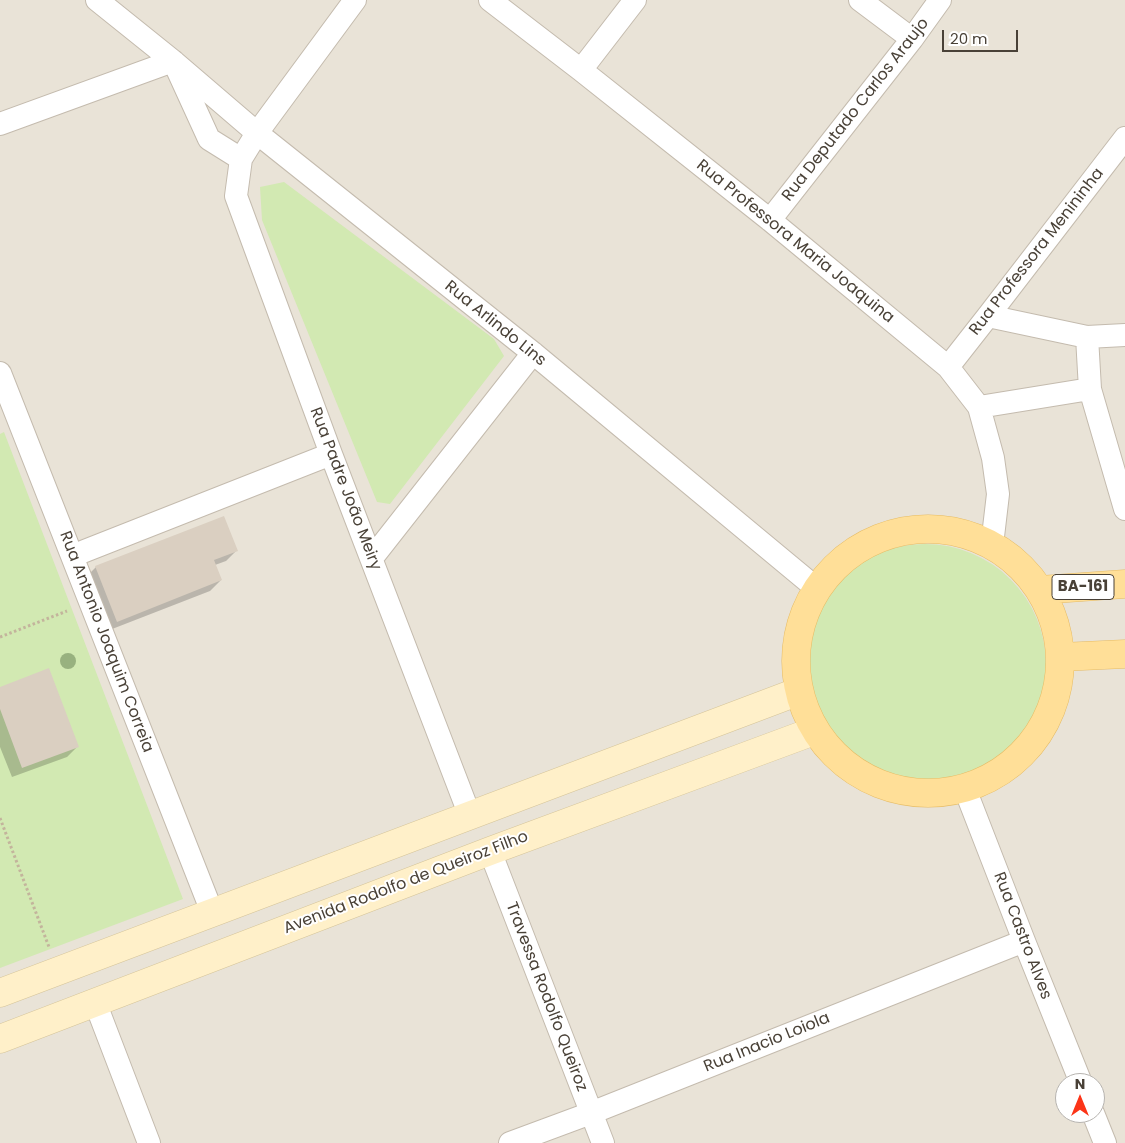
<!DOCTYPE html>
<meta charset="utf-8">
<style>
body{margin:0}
#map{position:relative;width:1125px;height:1143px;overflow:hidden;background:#f5f1e9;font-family:Poppins,sans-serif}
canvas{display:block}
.north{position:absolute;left:1055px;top:1073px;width:50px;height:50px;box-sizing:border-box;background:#fff;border:1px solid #b6b3af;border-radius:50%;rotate:0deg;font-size:14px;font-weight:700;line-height:20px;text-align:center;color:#494137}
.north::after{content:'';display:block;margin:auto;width:18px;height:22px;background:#fc3418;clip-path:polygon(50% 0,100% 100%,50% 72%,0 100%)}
.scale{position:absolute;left:942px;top:30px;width:76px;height:22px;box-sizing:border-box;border:2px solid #494137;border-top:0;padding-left:6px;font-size:15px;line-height:18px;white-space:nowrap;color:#494137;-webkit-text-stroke:4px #fff;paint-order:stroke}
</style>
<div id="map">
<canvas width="1125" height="1143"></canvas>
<div class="north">N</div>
<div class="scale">20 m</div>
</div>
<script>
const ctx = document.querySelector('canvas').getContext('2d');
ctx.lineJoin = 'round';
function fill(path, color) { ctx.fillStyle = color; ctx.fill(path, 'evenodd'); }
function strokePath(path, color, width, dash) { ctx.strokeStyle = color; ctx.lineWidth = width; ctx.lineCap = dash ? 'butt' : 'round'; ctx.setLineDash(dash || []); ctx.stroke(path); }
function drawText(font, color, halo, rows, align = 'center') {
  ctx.font = font + ' Poppins,sans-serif'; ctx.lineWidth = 4; ctx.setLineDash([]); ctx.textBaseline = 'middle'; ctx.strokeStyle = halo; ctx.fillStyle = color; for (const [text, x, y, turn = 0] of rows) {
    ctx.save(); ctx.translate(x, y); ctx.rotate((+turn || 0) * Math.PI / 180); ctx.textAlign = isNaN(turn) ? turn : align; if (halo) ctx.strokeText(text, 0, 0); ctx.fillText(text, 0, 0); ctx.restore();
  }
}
const residential = new Path2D(`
 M0 0H1125V1143H0ZM1065 1083H1095V1113H1065Z`);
const green = new Path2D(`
 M284 182 494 339 504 356 390 504 377 502 262 220 260 187Z
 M4 432 183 899 0 968V434Z
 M804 665a121 121 0 1 1 242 0a121 121 0 1 1-242 0Z`);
const shadow = new Path2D(`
 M237 550 226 561 215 565 221 580 210 591 107 631 85 578 96 567Z
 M0 688 78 746 67 757 12 777 0 747Z`);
const building = new Path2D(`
 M224 516 238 551 214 560 222 580 117 622 95 566Z
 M49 668 79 747 22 768 0 709V687Z`);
const path = new Path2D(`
 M0 637 67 611
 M0 818 49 947`);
const street = new Path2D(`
 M97 0 173 61 257 133 533 353 816 588
 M355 0 257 133 241 159 236 196 331 454 470 816
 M490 0 581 70 770 220 948 367 979 407 993 458 998 494 992 545
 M860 0 912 39
 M177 69 209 139 241 159
 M581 70 635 0
 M0 124 173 61
 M770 220 912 39 940 0
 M988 316 1087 337 1125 335
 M1087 337 1090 389 1125 509
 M948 367 988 316 1125 138
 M0 373 212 912
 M979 407 1090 389
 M72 556 331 454
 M372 558 533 353
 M965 789 1024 941 1081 1083
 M490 851 603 1143
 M95 1002 149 1143
 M1093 1113 1105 1143
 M510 1143 591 1113 1024 941`);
const secondary = new Path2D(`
 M0 993 797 692
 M0 1039 490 851 814 731`);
const primary = new Path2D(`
 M796 661a132 132 0 1 1 264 0a132 132 0 1 1-264 0Z
 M1040 590 1125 584
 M1061 657 1125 654`);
const trees = [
 [68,661]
];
const shields = [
 [1083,587,62]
];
const shieldNames = [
 ["BA-161",1083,587]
];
const streetNames = [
 ["Rua Deputado Carlos Araujo",856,110,-52],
 ["Rua Professora Maria Joaquina",795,242,39],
 ["Rua Professora Menininha",1037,252,-52],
 ["Rua Arlindo Lins",495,324,39],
 ["Rua Padre João Meiry",345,489,69],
 ["Rua Antonio Joaquim Correia",106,642,69],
 ["Avenida Rodolfo de Queiroz Filho",406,883,-21],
 ["Rua Castro Alves",1022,936,69],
 ["Travessa Rodolfo Queiroz",546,997,69],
 ["Rua Inacio Loiola",767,1043,-22]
];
fill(residential, '#e9e3d7');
fill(green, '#d2e9b2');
fill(shadow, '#0003');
fill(building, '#dacfc1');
strokePath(street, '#c4bbae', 24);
strokePath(secondary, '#d5c499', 29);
strokePath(primary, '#e6bc66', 29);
strokePath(path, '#c3b49c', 3, [2.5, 2.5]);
strokePath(street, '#fff', 22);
strokePath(secondary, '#fff0c9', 28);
strokePath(primary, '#ffdf98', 28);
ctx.fillStyle = '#98b17f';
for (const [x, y] of trees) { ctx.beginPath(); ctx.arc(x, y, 8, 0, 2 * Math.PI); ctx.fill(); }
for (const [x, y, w] of shields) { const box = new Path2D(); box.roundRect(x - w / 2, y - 12.5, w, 25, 4); ctx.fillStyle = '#fff'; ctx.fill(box); strokePath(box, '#494137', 1); }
drawText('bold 15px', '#494137', null, shieldNames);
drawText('16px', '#494137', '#fff', streetNames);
</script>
